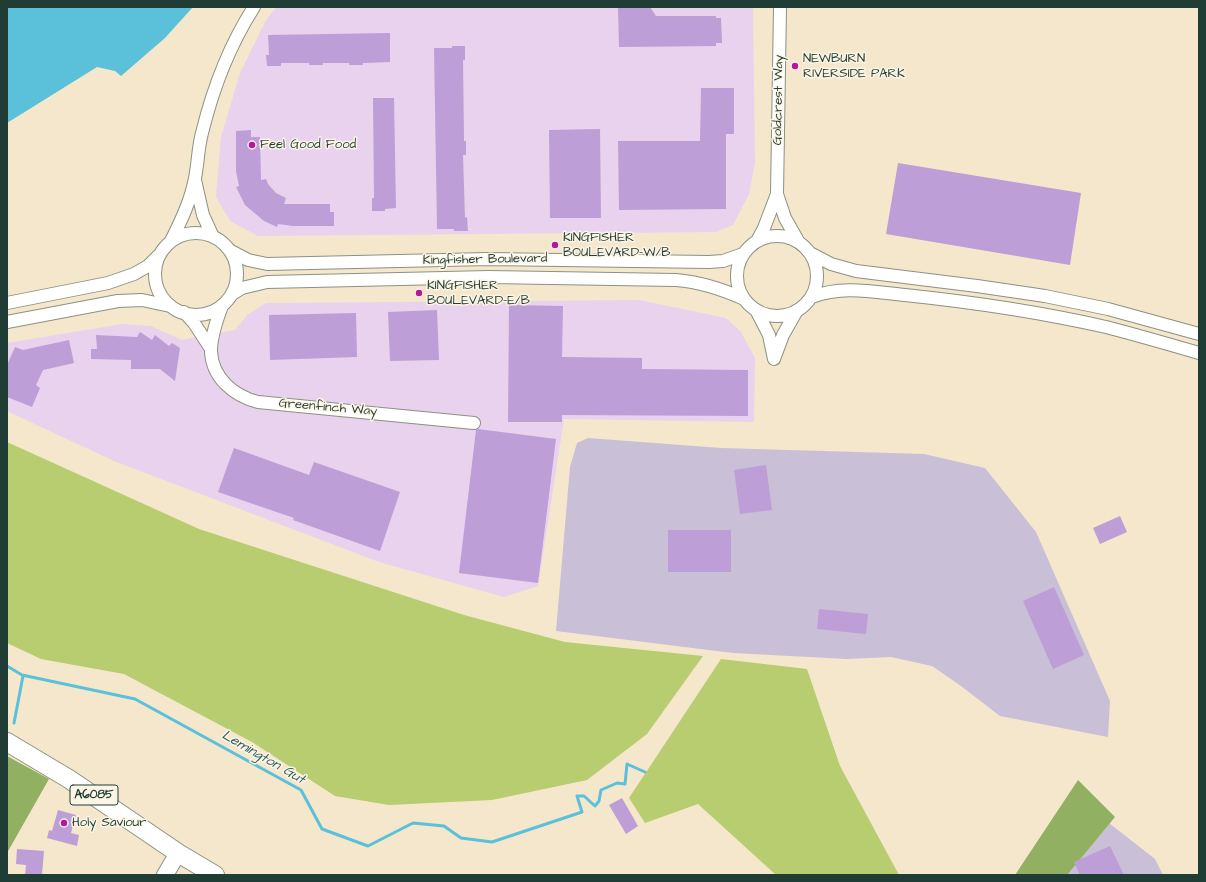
<!DOCTYPE html>
<style>
body{margin:0}
#map{position:relative;width:1206px;height:882px;overflow:hidden;background:#f4e7cc;font-family:"Architects Daughter",sans-serif}
canvas{display:block}
.frame{position:absolute;inset:0;border:8px solid #1f3d34;pointer-events:none}
</style>
<div id="map">
<canvas width="1206" height="882"></canvas>
<div class="frame"></div>
</div>
<script>
const ctx = document.querySelector('canvas').getContext('2d');
ctx.lineJoin = 'round';
function fill(path, color) { ctx.fillStyle = color; ctx.fill(path, 'evenodd'); }
function strokePath(path, color, width, dash) { ctx.strokeStyle = color; ctx.lineWidth = width; ctx.lineCap = dash ? 'butt' : 'round'; ctx.setLineDash(dash || []); ctx.stroke(path); }
function drawText(font, color, halo, rows, align = 'center') {
  ctx.font = font + ' "Architects Daughter",sans-serif'; ctx.lineWidth = 3; ctx.setLineDash([]); ctx.textBaseline = 'middle'; ctx.strokeStyle = halo; ctx.fillStyle = color; for (const [text, x, y, turn = 0] of rows) {
    ctx.save(); ctx.translate(x, y); ctx.rotate((+turn || 0) * Math.PI / 180); ctx.textAlign = isNaN(turn) ? turn : align; if (halo) ctx.strokeText(text, 0, 0); ctx.fillText(text, 0, 0); ctx.restore();
  }
}
const built = new Path2D(`
 M276 7H753L755 163 749 194 733 225 716 232 258 236 230 221 216 197 221 137 240 73 265 22Z
 M639 300 726 318 741 332 755 358 754 422 564 419 538 586 504 597 379 562 114 461 7 411V343L122 324 151 326 182 340 235 330 247 315 266 303Z`);
const industrial = new Path2D(`
 M588 438 721 448 924 454 985 468 1036 532 1110 701 1108 737 1000 716 961 686 932 666 891 657 847 659 733 653 556 631 570 467 577 443Z
 M1100 816 1155 859 1163 875H1049Z`);
const green = new Path2D(`
 M7 442 199 529 464 615 565 642 703 656 647 734 587 780 492 800 389 805 335 796 252 742 124 674 41 659 7 643Z
 M721 659 807 669 840 766 899 875H776L698 804 645 823 629 798Z`);
const forest = new Path2D(`
 M7 756 49 779 7 853Z
 M1078 780 1115 817 1067 875H1015Z`);
const water = new Path2D(`
 M7 7H193L165 38 121 76 115 71 97 67 7 123Z`);
const stream = new Path2D(`
 M7 666 22 675 135 699 301 790 322 829 368 846 413 823 444 826 461 838 492 842 582 812 577 796H584L595 806 599 801 601 790 617 783 625 784 627 764 645 772
 M14 723 23 676`);
const building = new Path2D(`
 M618 7H650L656 16H716V18H721L722 43H716V46L619 47Z
 M390 33V62L363 63V65H349V63H323V65H309V63H281V66H267L266 55H269L268 35Z
 M452 46H465V60H463L464 141H466V155H463L465 218 467 217 468 231H454V229H437L434 48H452Z
 M701 88H734V134H726V209L619 210 618 141H700Z
 M373 98H394L396 208 385 209V211H372V198H374Z
 M600 129 601 218H550L549 130Z
 M251 130V137H260L261 180 266 179 268 184 276 193 286 198 284 204H330V212H334V226H293L278 224 277 227 264 221 245 205 236 187 239 186 236 171V131Z
 M898 163 1081 193 1070 265 886 234Z
 M509 305 563 306 562 357 642 358V369L748 370V416L562 415V422H508Z
 M437 310 439 360 390 361 388 312Z
 M356 313 357 357 270 360 269 315Z
 M140 332 152 340 155 335 169 346 172 343 180 348 175 381 160 369H131V360L91 359V349H97L96 335 137 337Z
 M69 340 74 363 43 370 36 385 40 388 32 407 7 397V365L15 347 23 350Z
 M478 429 556 439 538 583 459 573 476 430Z
 M234 448 309 475 314 462 400 492 380 551 293 520 294 518 218 492Z
 M766 465 772 510 740 514 734 470Z
 M1120 516 1127 532 1100 544 1093 528Z
 M668 530H731V572H668Z
 M1054 587 1084 655 1053 669 1023 601Z
 M819 609 868 614 866 634 817 629Z
 M622 798 638 826 626 834 609 805Z
 M58 810 76 815 71 833 79 835 77 846 47 838 49 830 52 831Z
 M1110 846 1124 875H1080L1074 862Z
 M17 849 44 851 42 875H25L26 865 16 864Z`);
const street = new Path2D(`
 M780 7 777 194 785 218 798 241
 M195 180 203 215 213 237
 M155 274a41 41 0 1 1 82 0a41 41 0 1 1-82 0Z
 M737 276a40 40 0 1 1 80 0a40 40 0 1 1-80 0Z
 M171 241C181 221 191 200 195 178 198 163 198 148 202 133 213 88 229 46 254 7
 M757 241 764 228 777 194
 M229 250 248 260 267 264 488 259 709 262 723 261 743 254
 M812 254 831 264 856 271 977 286 1045 296 1108 309 1199 334
 M232 294 242 288 267 282 489 277 676 280C701 282 722 289 744 299
 M812 297C842 285 874 292 905 295 972 302 1040 312 1106 327 1137 335 1168 344 1199 353
 M7 303 108 283 134 274 148 266 158 256
 M222 306C217 319 211 336 211 351 212 378 234 396 258 402L474 423
 M756 310 769 335 774 359 783 335 796 312
 M184 312 194 323 211 349
 M7 322 118 301 142 300 170 306`);
const secondary = new Path2D(`
 M165 875 178 853`);
const primary = new Path2D(`
 M7 742 69 779 178 853 215 875`);
const markers = [
 [795,66,4,"#b5179e"],
 [252,145,4,"#b5179e"],
 [555,245,4,"#b5179e"],
 [419,293,4,"#b5179e"],
 [64,823,4,"#b5179e"]
];
const shields = [
 [94,795,48]
];
const shieldNames = [
 ["A6085",94,795]
];
const poiNames = [
 ["NEWBURN",803,59],
 ["RIVERSIDE PARK",803,74],
 ["Feel Good Food",260,145],
 ["KINGFISHER",563,238],
 ["BOULEVARD-W/B",563,253],
 ["KINGFISHER",427,286],
 ["BOULEVARD-E/B",427,301],
 ["Holy Saviour",72,823]
];
const streetNames = [
 ["Goldcrest Way",779,100,-89],
 ["Kingfisher Boulevard",485,260,-1],
 ["Greenfinch Way",328,408,5]
];
const waterNames = [
 ["Lemington Gut",263,758,30]
];
fill(built, '#e8d2ee');
fill(industrial, '#c9bfd7');
fill(green, '#b8cc70');
fill(forest, '#92b062');
fill(water, '#5bc0d9');
strokePath(stream, '#5bc0d9', 3);
fill(building, '#bd9ed6');
strokePath(street, '#8a9280', 14);
strokePath(secondary, '#8a9280', 18);
strokePath(primary, '#8a9280', 20);
strokePath(street, '#fff', 12);
strokePath(secondary, '#fff', 16);
strokePath(primary, '#fff', 18);
for (const [x, y, r, color] of markers) { const dot = new Path2D(); dot.arc(x, y, r, 0, 2 * Math.PI); ctx.fillStyle = color; ctx.fill(dot); strokePath(dot, '#fcf5e5', 1.5); }
for (const [x, y, w] of shields) { const box = new Path2D(); box.roundRect(x - w / 2, y - 10, w, 20, 3); ctx.fillStyle = '#fcf5e5'; ctx.fill(box); strokePath(box, '#1f3d34', 1); }
drawText('bold 12px', '#1f3d34', null, shieldNames);
drawText('13px', '#1f3d34', '#fcf5e5', poiNames, 'left');
drawText('13px', '#1f3d34', '#fcf5e5', streetNames);
drawText('italic 14px', '#2e5e5d', '#fcf5e5', waterNames);
</script>
